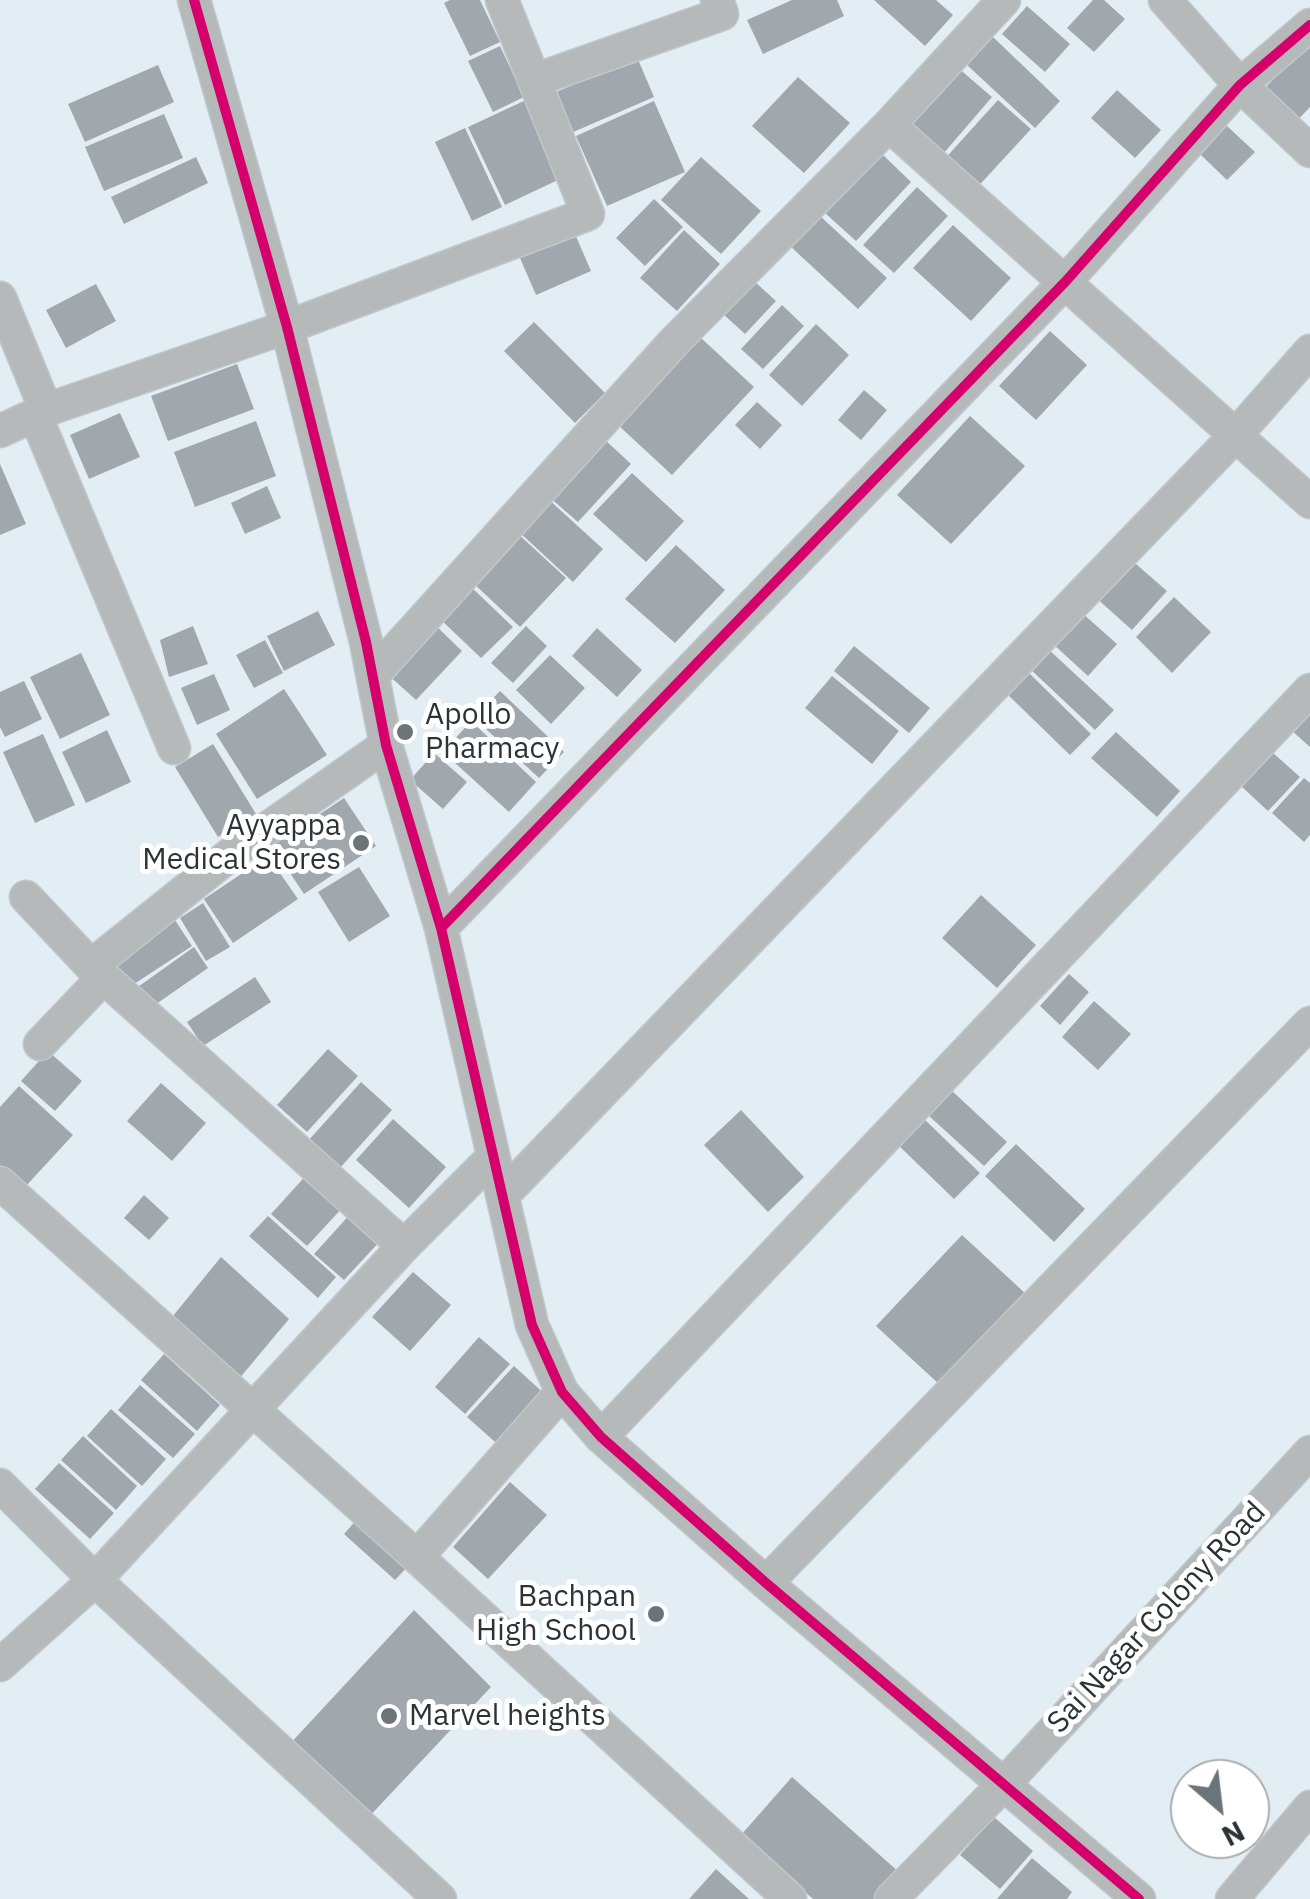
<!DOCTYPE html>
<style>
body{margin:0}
#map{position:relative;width:1310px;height:1899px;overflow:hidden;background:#e2eef4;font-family:"IBM Plex Sans",sans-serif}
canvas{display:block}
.north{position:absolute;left:1170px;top:1759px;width:100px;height:100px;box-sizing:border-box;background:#fff;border:2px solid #aaadaf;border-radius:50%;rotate:152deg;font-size:28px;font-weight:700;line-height:40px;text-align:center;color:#2b3337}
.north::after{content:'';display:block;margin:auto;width:35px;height:45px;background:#6b7479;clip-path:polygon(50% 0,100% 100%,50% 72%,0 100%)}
</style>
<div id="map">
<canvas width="1310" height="1899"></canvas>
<div class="north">N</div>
</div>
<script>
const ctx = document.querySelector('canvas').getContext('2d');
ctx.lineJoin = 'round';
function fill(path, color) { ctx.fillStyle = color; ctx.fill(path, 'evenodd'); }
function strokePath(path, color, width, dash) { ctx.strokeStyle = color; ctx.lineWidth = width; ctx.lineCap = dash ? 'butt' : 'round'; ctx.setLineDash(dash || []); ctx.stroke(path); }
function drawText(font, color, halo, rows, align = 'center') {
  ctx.font = font + ' "IBM Plex Sans",sans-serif'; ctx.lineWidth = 10; ctx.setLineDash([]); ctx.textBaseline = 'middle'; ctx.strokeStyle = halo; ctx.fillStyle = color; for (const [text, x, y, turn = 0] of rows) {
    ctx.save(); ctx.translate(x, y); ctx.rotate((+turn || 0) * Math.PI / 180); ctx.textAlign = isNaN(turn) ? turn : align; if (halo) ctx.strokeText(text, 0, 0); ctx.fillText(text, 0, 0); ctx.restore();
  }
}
const building = new Path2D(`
 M450 0H480L500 42 470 56 444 3Z
 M792 0H837L844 16 763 54 747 20Z
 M874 0H936L953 15 925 46Z
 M1093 0H1104L1125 19 1094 52 1067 28Z
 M1027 6 1070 44 1045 72 1002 34Z
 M993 37 1060 101 1035 128 967 65Z
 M1310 41V107L1294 124 1261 92Z
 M500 46 524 97 493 112 468 61Z
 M637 57 654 97 571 133 554 93Z
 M158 65 174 102 85 142 68 104Z
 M957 67 992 97 937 161 902 131Z
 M798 77 850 123 804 173 752 126Z
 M1117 90 1161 130 1135 158 1091 118Z
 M526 100 562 178 505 205 468 127Z
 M998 100 1031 129 973 192 941 163Z
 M654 101 685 172 607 206 576 136Z
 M164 114 183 158 104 191 85 147Z
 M1227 126 1255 152 1227 180 1200 154Z
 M465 128 502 207 472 221 435 142Z
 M881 153 911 182 856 241 825 213Z
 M196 157 208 183 124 224 111 197Z
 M701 157 761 211 721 254 661 200Z
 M917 187 948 216 894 273 863 245Z
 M654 199 683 227 645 266 616 238Z
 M819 215 887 278 858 309 790 246Z
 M953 225 1011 278 971 321 913 268Z
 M684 230 720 264 677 311 640 278Z
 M575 234 591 271 536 295 520 258Z
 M754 281 776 301 745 334 723 314Z
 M96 284 116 321 66 348 46 310Z
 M782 305 804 326 763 369 741 349Z
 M534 322 605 393 575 423 504 351Z
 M816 324 849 355 802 406 769 375Z
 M1050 331 1087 365 1036 420 999 386Z
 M700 337 754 387 672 475 618 425Z
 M237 364 254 409 168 441 151 396Z
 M864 390 887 410 861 440 838 420Z
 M757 402 782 425 760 449 735 425Z
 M120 413 140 457 89 479 70 435Z
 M970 416 1025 466 951 544 897 495Z
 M256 421 276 476 195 507 174 452Z
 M602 437 631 464 578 522 548 496Z
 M0 464 26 524 0 535Z
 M632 473 684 521 646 562 593 514Z
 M267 486 281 518 245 534 231 503Z
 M547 498 603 549 573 582 517 530Z
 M516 532 566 578 520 627 471 581Z
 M676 545 725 590 675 643 625 599Z
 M1128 557 1167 591 1132 630 1094 596Z
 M469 585 513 627 481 658 438 617Z
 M1174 597 1211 632 1172 673 1136 637Z
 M318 611 335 645 284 671 267 636Z
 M1081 612 1117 644 1088 676 1052 643Z
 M431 621 462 651 416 700 384 671Z
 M193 626 208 664 169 677 160 640Z
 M526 626 547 646 513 683 491 663Z
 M597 628 642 670 617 697 572 656Z
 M265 640 283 673 254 688 236 655Z
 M854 646 930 708 909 733 834 671Z
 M1047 648 1114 710 1095 730 1028 667Z
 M81 653 110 715 60 739 30 677Z
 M550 655 585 688 551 724 516 690Z
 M1026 670 1091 734 1070 755 1005 692Z
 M214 674 230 710 197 725 181 688Z
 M832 676 899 731 872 764 805 708Z
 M24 681 42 719 5 737 0 727V692Z
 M284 689 327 755 257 799 216 734Z
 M500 691 564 752 539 778 474 718Z
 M1310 710V747L1291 730Z
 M471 721 536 782 509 812 443 752Z
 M107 730 131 782 86 803 62 752Z
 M1116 732 1180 791 1157 817 1091 758Z
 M43 734 75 805 35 823 3 752Z
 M213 744 256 814 218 837 175 767Z
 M1272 752 1300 777 1268 811 1242 787Z
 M434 753 467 782 443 809 410 780Z
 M1304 778 1310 783V835L1304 842 1272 813Z
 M344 798 376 846 304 894 272 846Z
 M268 856 298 899 233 943 204 899Z
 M359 867 390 916 349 942 318 892Z
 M981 895 1036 945 997 988 942 938Z
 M203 903 230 947 206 961 180 918Z
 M175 920 192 946 128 988 111 963Z
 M194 947 208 968 149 1009 135 989Z
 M1069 974 1089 992 1060 1025 1040 1006Z
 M255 977 271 1002 203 1046 187 1022Z
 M1094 1001 1131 1034 1098 1070 1062 1037Z
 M328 1049 358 1076 307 1132 277 1105Z
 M48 1051 82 1081 55 1111 21 1081Z
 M361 1082 392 1110 339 1169 308 1141Z
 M161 1083 206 1123 172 1161 127 1121Z
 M19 1086 73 1135 25 1187 0 1165V1107Z
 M951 1090 1007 1142 984 1166 928 1115Z
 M741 1110 804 1177 768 1212 704 1145Z
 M922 1117 980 1173 954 1199 896 1143Z
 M393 1119 446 1167 409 1208 356 1160Z
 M1016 1144 1085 1209 1054 1242 985 1176Z
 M310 1171 346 1204 307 1246 271 1214Z
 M144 1195 169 1218 149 1240 124 1218Z
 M353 1211 383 1238 344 1280 314 1254Z
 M268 1216 336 1277 318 1298 249 1236Z
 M962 1235 1026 1294 940 1385 876 1326Z
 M221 1257 289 1319 233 1386 164 1327Z
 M413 1272 451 1305 410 1351 372 1317Z
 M479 1337 510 1364 465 1414 435 1387Z
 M164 1354 220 1405 197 1431 141 1380Z
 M514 1366 549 1398 503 1449 467 1417Z
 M140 1385 195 1434 173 1458 118 1410Z
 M111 1409 166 1459 142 1486 87 1436Z
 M83 1436 137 1486 116 1510 61 1460Z
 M59 1463 114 1513 90 1539 35 1489Z
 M510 1482 547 1515 488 1579 453 1547Z
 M359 1517 411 1563 395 1580 344 1534Z
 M414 1610 491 1687 366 1820 288 1746Z
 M792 1777 900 1873 877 1899H813L741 1835Z
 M994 1817 1033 1851 1000 1889 960 1855Z
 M1032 1858 1072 1892 1067 1899H997Z
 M716 1869 749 1899H689Z`);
const minor = new Path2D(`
 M194 0 287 327 366 642 386 745 441 928 532 1325 562 1392 601 1437 766 1583 1139 1899
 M1165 0 1240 85 1310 151
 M535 80 722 14 717 0
 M889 125 1310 502
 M0 298 46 410
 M36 417 174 748
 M0 431 46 410 287 327 588 214 502 0
 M373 675 673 343 889 125 1004 0
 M386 745 231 854 91 966 404 1246
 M26 897 91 966
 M441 928 1066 281 1240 85 1310 25
 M40 1044 103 978
 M0 1183 417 1557
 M503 1195 1235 436 1310 351
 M562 1392 417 1557 790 1899
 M601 1437 1310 690
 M0 1485 95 1580 440 1899
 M766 1583 1310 1023
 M0 1665 95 1580 404 1246 492 1158
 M891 1899 1005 1783 1310 1452
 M1232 1899 1310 1807`);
const cycleway = new Path2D(`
 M194 0 287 327 366 642 386 745 441 928 532 1325 562 1392 601 1437 766 1583 1139 1899
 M441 928 1066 281 1240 85 1310 25`);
const markers = [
 [405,732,10,"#6b7479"],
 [361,843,10,"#6b7479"],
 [656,1614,10,"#6b7479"],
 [389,1716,10,"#6b7479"]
];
const poiNames = [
 ["Apollo",425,715],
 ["Pharmacy",425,749],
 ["Ayyappa",341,826,"right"],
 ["Medical Stores",341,860,"right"],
 ["Bachpan",636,1597,"right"],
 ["High School",636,1631,"right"],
 ["Marvel heights",409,1716]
];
const streetNames = [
 ["Sai Nagar Colony Road",1157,1618,-47]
];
fill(building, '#a0a8ae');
strokePath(minor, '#bfc8cd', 35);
strokePath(minor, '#b5b9ba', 32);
strokePath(cycleway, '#d6006c', 10);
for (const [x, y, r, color] of markers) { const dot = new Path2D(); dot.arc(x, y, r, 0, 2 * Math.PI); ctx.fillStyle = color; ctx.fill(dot); strokePath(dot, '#fff', 4); }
drawText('30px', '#2b3337', '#fff', poiNames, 'left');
drawText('30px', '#2b3337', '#fff', streetNames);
</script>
